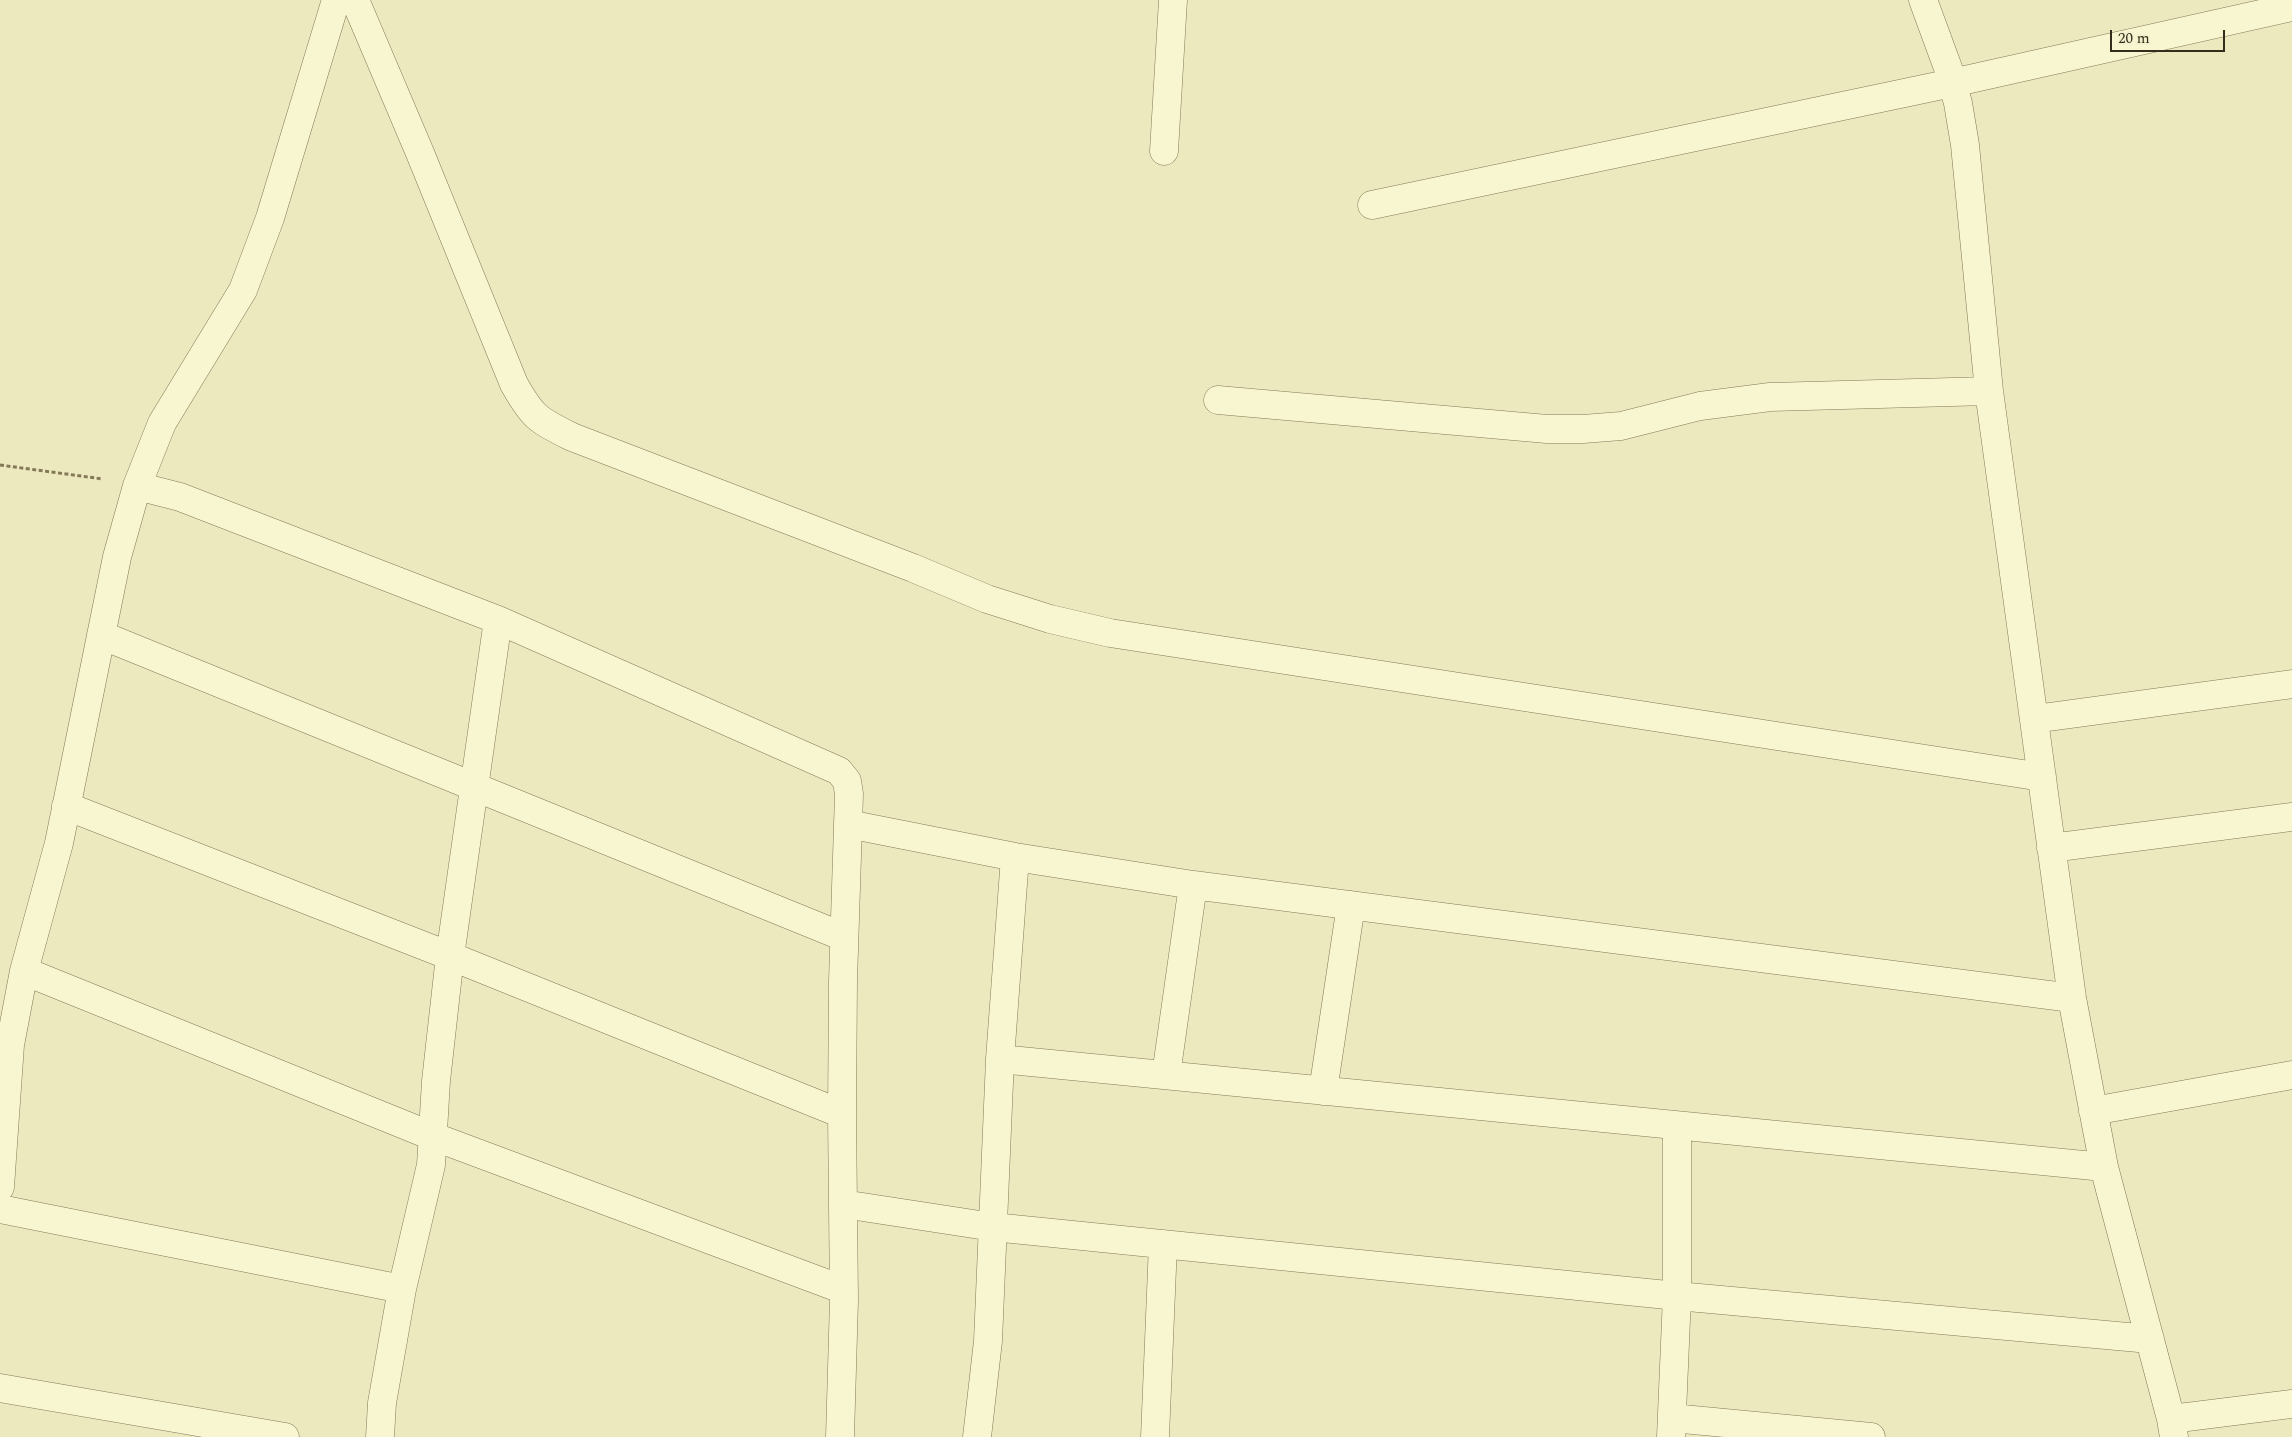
<!DOCTYPE html>
<style>
body{margin:0}
#map{position:relative;width:2292px;height:1437px;overflow:hidden;background:#ece9be;font-family:Spectral,serif}
canvas{display:block}
.scale{position:absolute;left:2110px;top:30px;width:115px;height:22px;box-sizing:border-box;border:2px solid #342d1c;border-top:0;padding-left:6px;font-size:15px;line-height:18px;white-space:nowrap;color:#342d1c;-webkit-text-stroke:4px #f4f2cd;paint-order:stroke}
</style>
<div id="map">
<canvas width="2292" height="1437"></canvas>
<div class="scale">20 m</div>
</div>
<script>
const ctx = document.querySelector('canvas').getContext('2d');
ctx.lineJoin = 'round';
function strokePath(path, color, width, dash) { ctx.strokeStyle = color; ctx.lineWidth = width; ctx.lineCap = dash ? 'butt' : 'round'; ctx.setLineDash(dash || []); ctx.stroke(path); }
const path = new Path2D(`
 M0 465 103 479`);
const minor = new Path2D(`
 M355 0 420 153 514 384C533 418 538 420 572 437L913 568 987 599 1050 619 1110 633 2042 777
 M1923 0 1948 68 1958 103 1965 145 1989 391 2072 998 2104 1167 2171 1419 2174 1437
 M1164 151 1173 0
 M1372 205 1952 83 2292 7
 M1218 400 1547 429H1583L1621 426 1700 406 1770 397 1989 391
 M137 486 180 497 498 620 839 771 847 781 849 794 843 981 842 1114 844 1300 840 1437
 M101 635 844 937
 M2034 719 2292 684
 M66 806 450 956 842 1114
 M848 824 1015 857 1193 885 2072 998
 M2051 848 2292 817
 M24 971 432 1136 844 1290
 M1000 1059 2104 1167
 M1166 1075 1193 885
 M1323 1091 1351 905
 M2093 1111 2292 1075
 M0 1187 10 1045 24 971 59 843 117 557 137 486 162 423 243 290 270 218 336 0
 M843 1204 993 1227 1677 1296 2150 1339
 M0 1209 402 1289
 M0 1388 285 1437
 M1672 1418 1871 1437
 M2171 1419 2292 1404
 M380 1437 382 1403 402 1289 431 1165 436 1081 450 956 498 620
 M977 1437 988 1341 1000 1059 1015 857
 M1155 1437 1163 1244
 M1671 1437 1677 1296V1126`);
strokePath(minor, '#847957', 29);
strokePath(path, '#847957', 3, [4, 2.5]);
strokePath(minor, '#f8f5d1', 28);
</script>
